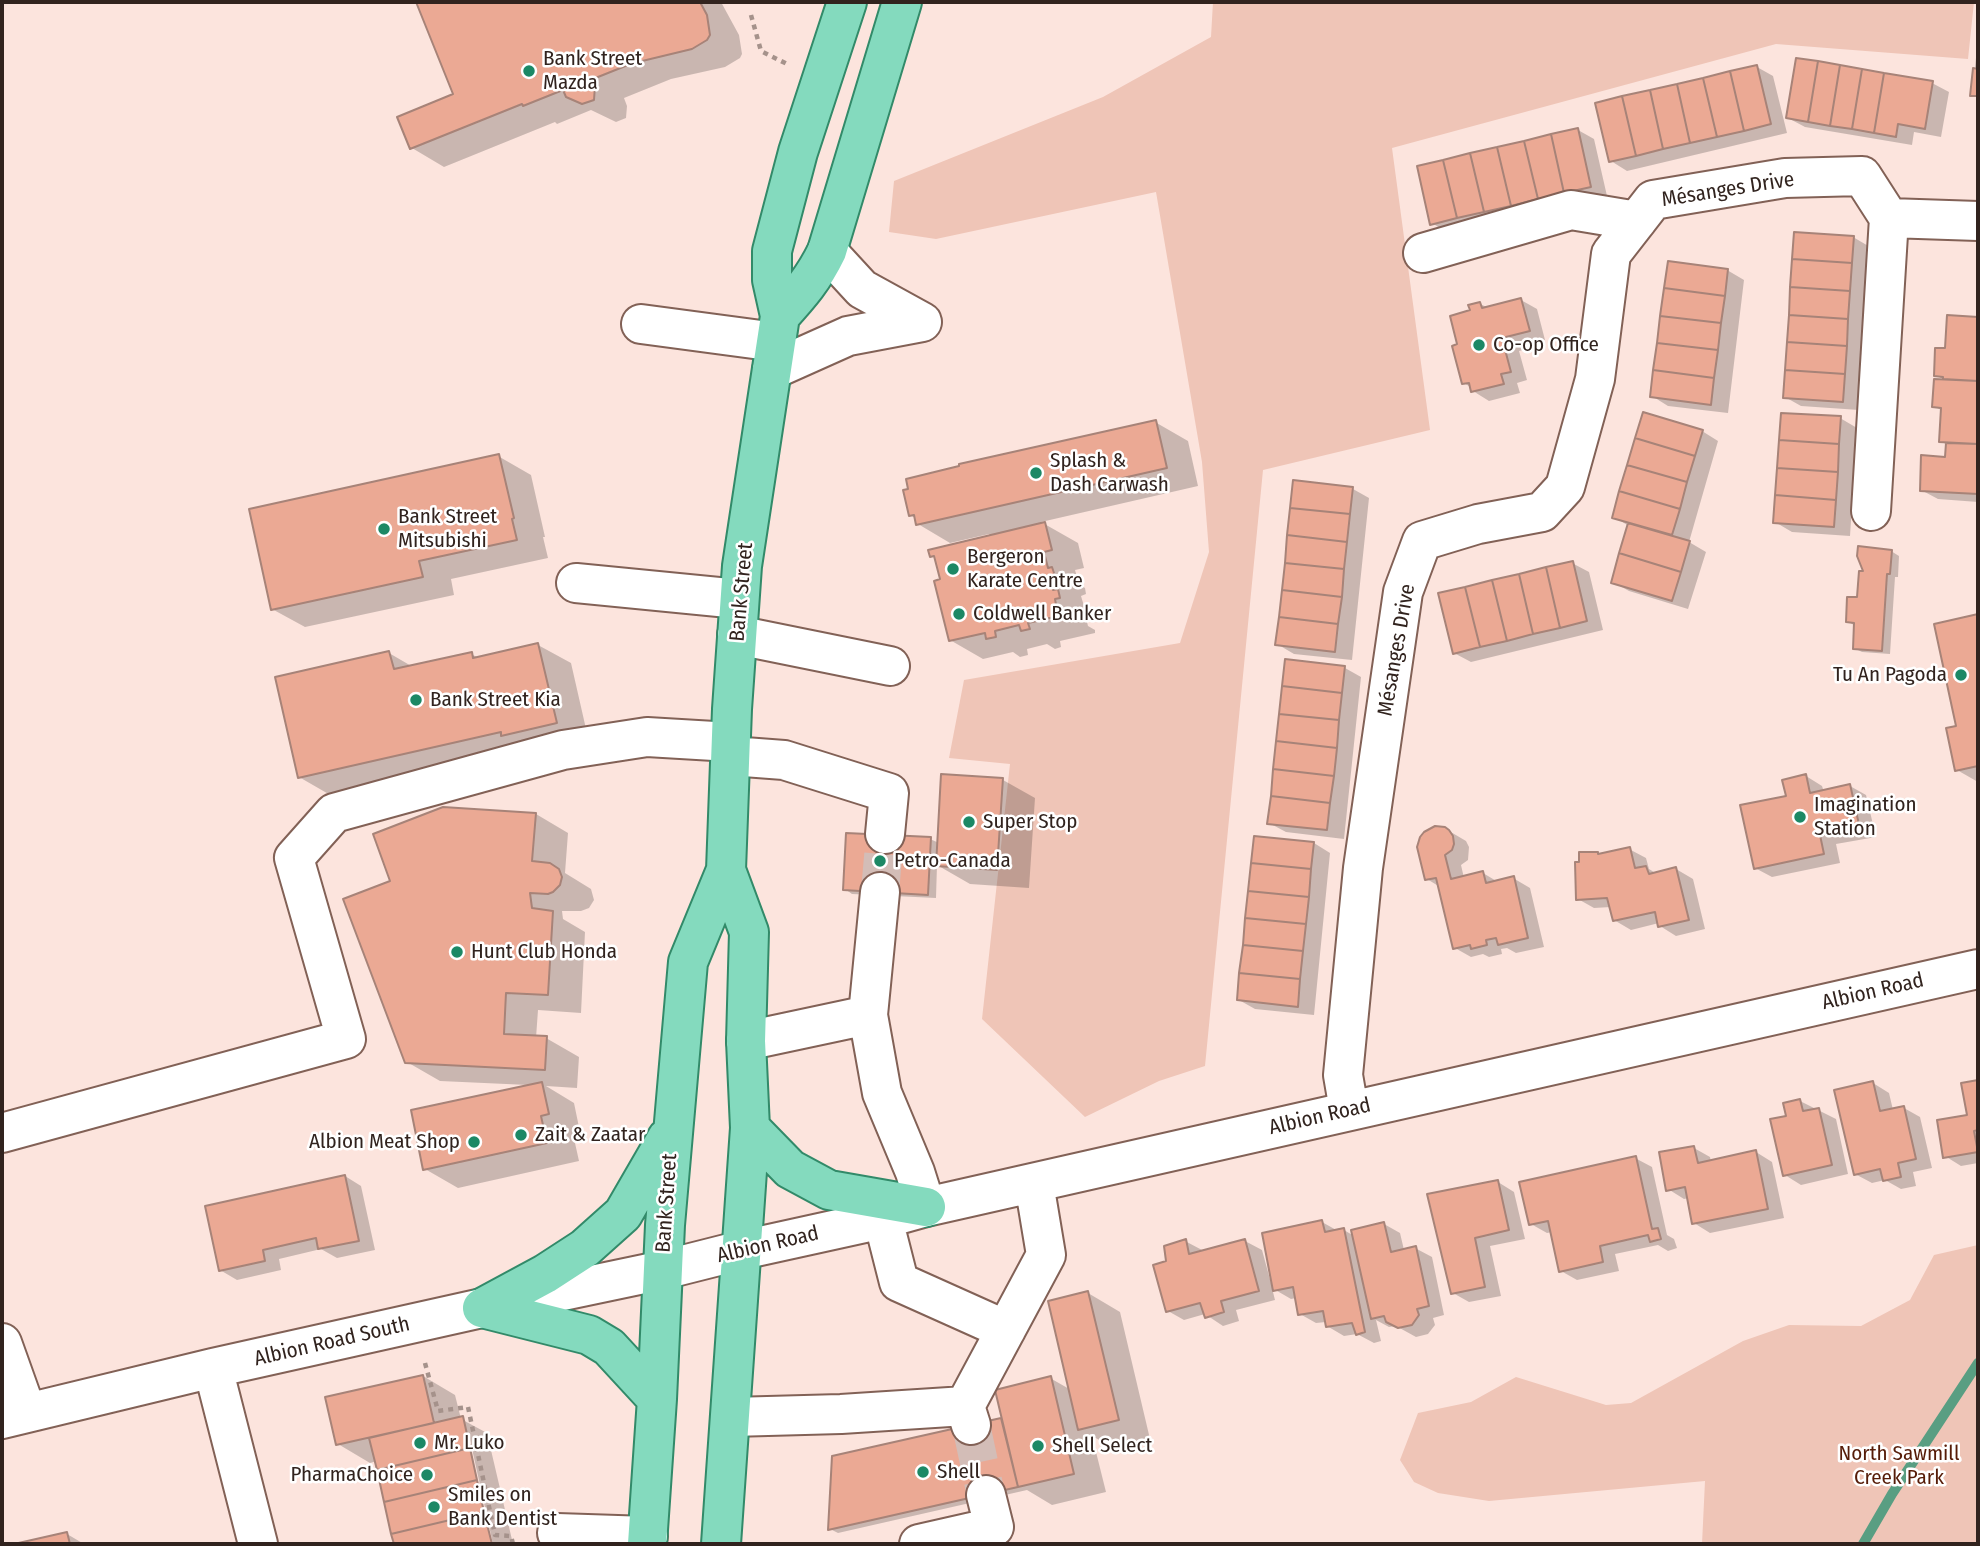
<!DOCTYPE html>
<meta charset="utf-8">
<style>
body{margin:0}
#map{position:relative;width:1980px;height:1546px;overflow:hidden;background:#fce4dd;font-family:"Fira Sans Condensed",sans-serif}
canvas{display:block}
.frame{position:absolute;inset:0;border:4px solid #31231e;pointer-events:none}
</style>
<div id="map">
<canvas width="1980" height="1546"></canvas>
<div class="frame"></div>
</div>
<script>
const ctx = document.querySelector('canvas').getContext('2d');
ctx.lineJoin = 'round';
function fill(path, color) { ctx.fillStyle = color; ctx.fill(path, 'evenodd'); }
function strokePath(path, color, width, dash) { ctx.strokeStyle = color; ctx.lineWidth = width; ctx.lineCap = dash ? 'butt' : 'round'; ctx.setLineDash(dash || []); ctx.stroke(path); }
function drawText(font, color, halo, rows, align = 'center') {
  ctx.font = font + ' "Fira Sans Condensed",sans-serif'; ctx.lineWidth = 5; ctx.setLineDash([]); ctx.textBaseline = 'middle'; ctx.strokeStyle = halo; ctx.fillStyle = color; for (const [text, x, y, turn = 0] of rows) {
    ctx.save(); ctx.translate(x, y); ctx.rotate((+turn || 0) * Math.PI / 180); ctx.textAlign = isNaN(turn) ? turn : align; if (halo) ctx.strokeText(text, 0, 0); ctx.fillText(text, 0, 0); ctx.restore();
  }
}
const green = new Path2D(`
 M1213 2H1974L1968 59 1776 44 1392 148 1430 430 1263 470 1205 1066 1159 1081 1085 1117 982 1019 1010 764 949 758 964 680 1180 643 1209 552 1202 462 1156 192 936 239 889 232 894 181 1103 97 1211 37Z
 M1978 1245V1544H1702L1705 1481 1489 1501 1438 1493 1414 1482 1400 1460 1418 1413 1471 1402 1516 1377 1606 1405 1631 1403 1743 1341 1789 1325 1861 1326 1910 1300 1934 1255Z`);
const shadow = new Path2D(`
 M418 2H721L739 35 742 54 740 58 725 67 671 79 624 98 627 106 626 118 616 122 591 110 557 124 555 122 444 167 412 148 456 95Z
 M1978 39V98L1972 95Z
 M1757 67 1773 76 1787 133 1627 171 1611 161Z
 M1932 83 1949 92 1941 137 1914 132 1912 145 1805 127 1788 118Z
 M1578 130 1594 139 1607 196 1448 233 1432 223Z
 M1853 237 1870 247 1859 410 1801 406 1785 397Z
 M1727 270 1744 280 1728 413 1668 406 1652 396Z
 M1521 300 1537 309 1545 340 1522 346 1523 350 1519 351 1527 380 1517 383 1520 393 1489 401 1473 391 1472 388 1464 383 1459 345 1472 312 1480 304 1489 308Z
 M1948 317 1978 319V502L1938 499 1921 490 1946 459 1947 445 1941 441 1943 411 1934 406 1946 381 1936 375 1946 350Z
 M1840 418 1857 428 1850 536 1792 532 1775 522Z
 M1155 422 1188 441 1198 486 1041 522 1078 543 1084 568 1075 570 1079 584 1085 588 1086 594 1081 596 1084 606 1090 609 1092 616 1086 618 1088 626 1095 630V633L1060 641 1061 647 1055 649 1047 644 1027 649 1028 655 1020 657 1013 652 983 659 950 640 942 581 937 559 931 555 990 537 989 534 950 543 918 524 917 519 910 515Z
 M1702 431 1718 441 1689 542 1706 552 1688 609 1629 591 1613 582 1629 526 1614 517Z
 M498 456 531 475 545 537H543L548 558 451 579 454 595 305 627 272 609Z
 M1295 482 1353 489 1369 498 1352 660 1294 654 1277 644Z
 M1891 551 1899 556 1898 577H1895L1890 654 1862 652 1854 648 1855 626 1848 621 1859 599 1866 573Z
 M1572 563 1589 572 1603 630 1471 662 1454 653Z
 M1978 616V782L1957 770 1958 727 1936 625Z
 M538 645 571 663 589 742 332 796 299 777 389 653 413 667 471 654 479 658Z
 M1286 661 1345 668 1361 677 1344 839 1286 832 1269 823Z
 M1806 776 1822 786 1824 792 1850 786 1866 795 1876 837 1836 844 1840 863 1772 877 1755 868 1788 797Z
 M1003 780 1035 798 1029 888 970 884 937 865 936 898 852 894 845 889 930 839 939 843Z
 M536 814 568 833 565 873 591 889 594 900 589 908 581 911H562L563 919 585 932 581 1013 538 1010 536 1038H546L579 1057 577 1088 546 1086 574 1103 580 1132 573 1134 579 1161 458 1188 425 1169 528 1085 440 1081 407 1062 392 882Z
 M1444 828 1466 841 1469 847 1468 860 1461 865 1464 878 1483 873 1498 882 1513 878 1530 888 1544 947 1516 953 1507 948 1501 949 1502 954 1489 957 1483 954 1471 957 1455 948 1440 887 1427 879Z
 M1255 837 1314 843 1330 853 1314 1015 1255 1009 1239 1000Z
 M1629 849 1646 858 1649 869 1657 874 1676 869 1693 879 1705 929 1676 936 1660 926 1659 923 1631 930 1614 920 1611 907 1594 908 1578 899 1598 854 1601 856Z
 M1978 1082V1163L1961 1166 1945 1156 1969 1116 1963 1084Z
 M1873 1083 1889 1093 1893 1110 1904 1108 1920 1117 1932 1168 1913 1172 1916 1186 1901 1189 1885 1180 1872 1183 1855 1174Z
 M1800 1101 1836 1119 1848 1174 1801 1185 1785 1175 1788 1117Z
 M1694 1148 1710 1157 1711 1162 1756 1152 1772 1162 1784 1218 1710 1233 1694 1223 1689 1198 1684 1199 1668 1189Z
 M1635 1158 1652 1167 1667 1235 1674 1239 1677 1248 1668 1251 1658 1245 1615 1254 1619 1271 1577 1280 1561 1271 1552 1232 1547 1233 1531 1224Z
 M345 1176 361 1186 375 1250 337 1258 321 1249 279 1259 281 1270 237 1280 220 1270Z
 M1498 1182 1514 1192 1525 1239 1490 1246 1501 1296 1469 1302 1453 1293Z
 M1322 1222 1338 1231 1344 1230 1354 1236 1384 1224 1400 1233 1404 1250 1415 1248 1432 1257 1444 1315 1433 1318 1435 1325 1428 1334 1416 1337 1396 1326 1389 1327 1376 1320 1381 1341 1374 1343 1357 1334 1344 1336 1327 1326 1326 1322 1316 1323 1300 1314 1296 1298 1291 1299 1272 1288 1275 1300 1236 1310 1239 1321 1223 1326 1205 1314 1184 1320 1168 1311V1262L1185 1241 1202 1250V1252L1245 1241 1262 1250 1271 1283H1273Z
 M1088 1293 1120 1312 1150 1439 1112 1447 1092 1436 1106 1492 1052 1505 1027 1490 838 1533 830 1529 1001 1420 1004 1422 1050 1378 1071 1390Z
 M423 1376 455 1395 461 1419 487 1433 513 1544H493L469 1435H465L490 1544H395L377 1461 370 1463 338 1444Z
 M67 1534 84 1544H22Z`);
const stream = new Path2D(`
 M1863 1544 1892 1494 1978 1363`);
const building = new Path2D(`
 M416 2H700L707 15 710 35 707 40 692 49 638 62V61L593 79 595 86 594 100 582 104 566 97 563 90 523 106 522 104 410 149 397 117 453 94Z
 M1796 58 1818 61 1808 122 1786 118Z
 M1818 61 1840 65 1830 126 1808 122Z
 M1757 65 1771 124 1744 131 1730 71Z
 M1840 65 1862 69 1852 129 1830 126Z
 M1973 68 1978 69V96H1970Z
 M1862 69 1884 73 1874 133 1852 129Z
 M1730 71 1744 131 1717 137 1703 78Z
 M1884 73 1933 81 1925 129 1898 124 1896 137 1874 133Z
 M1703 78 1717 137 1690 143 1677 84Z
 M1677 84 1690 143 1663 149 1650 90Z
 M1650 90 1663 149 1636 156 1622 96Z
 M1622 96 1636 156 1609 162 1595 103Z
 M1578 128 1591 187 1564 193 1551 134Z
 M1551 134 1564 193 1538 199 1524 141Z
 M1524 141 1538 199 1511 206 1497 147Z
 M1497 147 1511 206 1484 212 1470 153Z
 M1470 153 1484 212 1457 218 1443 160Z
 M1443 160 1457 218 1430 225 1417 166Z
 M1794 232 1854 236 1852 263 1792 259Z
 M1792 259 1852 263 1850 291 1790 287Z
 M1668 261 1728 269 1725 296 1664 288Z
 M1790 287 1850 291 1848 319 1789 315Z
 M1664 288 1725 296 1721 323 1660 316Z
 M1521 298 1530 331 1506 337 1507 341 1503 342 1511 372 1501 374 1504 384 1471 392 1469 383 1462 384 1452 346 1457 344 1450 316 1470 310 1468 305 1480 302 1482 308Z
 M1789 315 1848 319 1847 346 1787 342Z
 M1947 315 1978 317V381L1943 379V377L1934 376 1935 348H1945Z
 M1660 316 1721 323 1718 350 1657 343Z
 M1787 342 1847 346 1845 374 1785 370Z
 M1657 343 1718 350 1714 378 1653 370Z
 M1653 370 1714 378 1711 405 1650 397Z
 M1785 370 1845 374 1843 402 1783 398Z
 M1934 379 1978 381V444L1939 442 1941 408 1932 407Z
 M1643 412 1703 430 1695 456 1635 438Z
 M1781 413 1841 416 1839 444 1779 440Z
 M1156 420 1167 468 916 525 914 515 909 516 903 490 908 489 906 479 959 466V464Z
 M1635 438 1695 456 1687 482 1627 465Z
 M1779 440 1839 444 1838 472 1777 468Z
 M1946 443 1978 444V494L1920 491 1921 455 1945 457Z
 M499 454 514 518 512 519 517 540 419 561 423 577 271 610 249 509Z
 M1627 465 1687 482 1680 509 1619 491Z
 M1777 468 1838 472 1836 500 1775 495Z
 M1293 480 1353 487 1350 514 1290 508Z
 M1619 491 1680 509 1672 535 1612 518Z
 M1775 495 1836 500 1834 527 1773 523Z
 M1290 508 1350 514 1347 542 1287 535Z
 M1045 522 1052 550 1044 552 1048 568 1052 567 1055 576 1050 577 1053 590 1058 589 1060 598 1055 599 1057 610 1062 609 1063 615 1028 623 1030 629 1021 631 1019 625 995 631 996 637 986 639 985 633 949 641 934 581 940 579 934 556 930 557 928 550Z
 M1628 523 1690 541 1681 572 1619 553Z
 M1287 535 1347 542 1344 569 1285 563Z
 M1858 546 1892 550 1890 574H1887L1882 651 1853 649 1854 623 1846 622 1847 597H1857L1859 571H1863L1857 556Z
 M1619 553 1681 572 1672 601 1611 583Z
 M1573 561 1587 621 1560 628 1546 567Z
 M1285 563 1344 569 1342 597 1282 590Z
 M1546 567 1560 628 1533 634 1519 574Z
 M1519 574 1533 634 1507 641 1492 580Z
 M1492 580 1507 641 1480 647 1465 587Z
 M1465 587 1480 647 1453 654 1438 593Z
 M1282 590 1342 597 1338 624 1279 617Z
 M1978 614V766L1955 771 1946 728 1956 726 1934 624Z
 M1279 617 1338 624 1335 652 1275 645Z
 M538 643 557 723 501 736V732L298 778 275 677 389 651 394 669 472 652 473 658Z
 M1285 659 1345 666 1342 693 1282 686Z
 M1282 686 1342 693 1339 720 1279 714Z
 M1279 714 1339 720 1337 748 1276 741Z
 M1276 741 1337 748 1334 776 1273 769Z
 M1273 769 1334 776 1330 803 1271 796Z
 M941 774 1003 778 997 870 936 866Z
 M1806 774 1810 793 1850 784 1860 829 1820 835 1824 854 1754 869 1740 805 1786 796 1782 780Z
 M1271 796 1330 803 1327 830 1267 824Z
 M443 807 536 813 532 861 550 863 559 869 562 877 560 885 553 892 548 894 530 893 532 908 553 911 548 995 506 993 504 1034 547 1036 545 1070 405 1063 343 899 390 881 373 834Z
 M1435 826 1445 827 1449 830 1453 836 1454 844 1452 850 1445 855 1451 879 1483 871 1486 883 1514 876 1528 938 1498 945 1496 938 1486 940 1487 945 1471 949 1470 945 1453 949 1436 878 1425 880 1417 847 1420 837 1424 832Z
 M846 833 931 837 928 895 843 890Z
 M1254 836 1314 842 1311 869 1251 863Z
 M1630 847 1635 868 1646 866 1649 874 1676 867 1689 920 1658 927 1655 912 1613 921 1607 898 1576 900 1575 862H1579V852H1598V854Z
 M1251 863 1311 869 1309 897 1248 891Z
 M1248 891 1309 897 1306 924 1245 918Z
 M1245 918 1306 924 1303 951 1243 945Z
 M1243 945 1303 951 1300 979 1239 973Z
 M1239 973 1300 979 1298 1007 1237 1000Z
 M1978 1080V1130L1974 1131 1978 1152 1943 1158 1937 1120 1967 1115 1961 1083Z
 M1873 1081 1880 1111 1904 1106 1916 1159 1898 1163 1901 1177 1883 1181 1880 1169 1854 1175 1834 1090Z
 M542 1082 549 1114 541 1116 547 1143 423 1170 411 1110Z
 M1800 1099 1803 1111 1819 1108 1832 1165 1783 1176 1770 1119 1786 1116 1783 1103Z
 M1694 1146 1698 1163 1756 1150 1768 1209 1692 1224 1685 1187 1666 1191 1659 1152Z
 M1636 1156 1652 1229 1658 1228 1661 1239 1650 1242 1648 1235 1600 1246 1603 1262 1559 1272 1548 1221 1529 1225 1519 1182Z
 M345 1175 359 1241 318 1249 316 1238 263 1250 265 1261 219 1271 205 1206Z
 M1498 1180 1509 1230 1475 1238 1485 1287 1451 1294 1427 1194Z
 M1322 1220 1325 1232 1344 1228 1365 1332 1356 1335 1352 1323 1326 1327 1323 1311 1298 1315 1293 1287 1273 1291 1262 1233Z
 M1384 1222 1391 1252 1416 1246 1429 1306 1417 1309 1419 1315 1412 1325 1398 1328 1386 1322 1384 1316 1371 1319 1351 1230Z
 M1186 1239 1189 1254 1245 1239 1259 1291 1221 1301 1224 1312 1205 1318 1200 1303 1166 1312 1153 1265 1166 1261 1164 1246Z
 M1088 1291 1119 1420 1078 1430 1048 1301Z
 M423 1375 434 1423 336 1445 325 1397Z
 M1051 1376 1074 1474 1018 1487 995 1390Z
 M463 1416 470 1448 377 1470 369 1438Z
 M1001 1418 1018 1487 828 1530 832 1456Z
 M470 1448 477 1480 384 1502 377 1470Z
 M477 1480 484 1512 391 1534 384 1502Z
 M484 1512 492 1544H394L391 1534Z
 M67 1532 70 1544H14Z`);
const minorTunnel = new Path2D(`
 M880 892 885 834
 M971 1425 986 1495`);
const path = new Path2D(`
 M751 15 761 51 787 64
 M425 1363 438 1411 468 1407 495 1535 511 1536 513 1544`);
const minor = new Path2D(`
 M1423 253 1571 210 1637 221
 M641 324 776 342
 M772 370 848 336 922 322 862 289 827 251
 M1871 511 1889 218
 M576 583 739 599
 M737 635 890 666
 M731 756 784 760 889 793 885 834
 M868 1015 880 892
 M746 1041 868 1015 882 1093 915 1172 926 1207
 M1349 1110 1343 1075 1363 868 1403 592 1422 541 1478 524 1542 512 1565 487 1595 379 1611 254 1653 200 1785 178 1862 176 1889 218 1978 221
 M2 1133 346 1039 294 858 334 813 563 750 647 737 731 742
 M883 1219 899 1282 1006 1330
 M2 1343 27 1413
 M213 1368 258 1544
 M731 1417 841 1414 965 1406
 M2 1419 213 1368 482 1308 663 1270 742 1250 883 1219 926 1207 1978 969
 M971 1425 965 1406 1046 1255 1034 1183
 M557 1533 648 1536
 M919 1544 994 1527 986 1495`);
const major = new Path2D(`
 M780 316C800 294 814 278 827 251L902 2
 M750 1128 790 1169 829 1190 926 1207
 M482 1308 545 1274 585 1248 623 1214 667 1138
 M482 1308 589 1335 609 1347 657 1399
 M647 1544 657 1399 665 1225 688 962 726 870 732 709 742 566 780 316 772 280V251L798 152 847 2
 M721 1544 750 1128 746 1041 749 932 726 870`);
const markers = [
 [529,71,7,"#1c8865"],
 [1479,345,7,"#1c8865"],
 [1036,473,7,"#1c8865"],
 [384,529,7,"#1c8865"],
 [953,569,7,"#1c8865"],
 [959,614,7,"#1c8865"],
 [1961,675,7,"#1c8865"],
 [416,700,7,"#1c8865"],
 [1800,817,7,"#1c8865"],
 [969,822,7,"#1c8865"],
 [880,861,7,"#1c8865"],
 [457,952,7,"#1c8865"],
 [521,1135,7,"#1c8865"],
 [474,1142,7,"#1c8865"],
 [420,1443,7,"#1c8865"],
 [1038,1446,7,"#1c8865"],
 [923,1472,7,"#1c8865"],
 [427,1475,7,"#1c8865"],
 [434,1507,7,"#1c8865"]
];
const poiNames = [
 ["Bank Street",543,59],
 ["Mazda",543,83],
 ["Co-op Office",1493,345],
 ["Splash &",1050,461],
 ["Dash Carwash",1050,485],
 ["Bank Street",398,517],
 ["Mitsubishi",398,541],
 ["Bergeron",967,557],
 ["Karate Centre",967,581],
 ["Coldwell Banker",973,614],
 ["Tu An Pagoda",1947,675,"right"],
 ["Bank Street Kia",430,700],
 ["Imagination",1814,805],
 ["Station",1814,829],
 ["Super Stop",983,822],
 ["Petro-Canada",894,861],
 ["Hunt Club Honda",471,952],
 ["Zait & Zaatar",535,1135],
 ["Albion Meat Shop",460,1142,"right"],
 ["Mr. Luko",434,1443],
 ["Shell Select",1052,1446],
 ["Shell",937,1472],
 ["PharmaChoice",413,1475,"right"],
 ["Smiles on",448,1495],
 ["Bank Dentist",448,1519]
];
const streetNames = [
 ["Mésanges Drive",1728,190,-9],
 ["Bank Street",742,592,-85],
 ["Mésanges Drive",1397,650,-80],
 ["Albion Road",1873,992,-13],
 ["Albion Road",1320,1117,-13],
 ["Bank Street",667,1203,-86],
 ["Albion Road",768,1245,-13],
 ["Albion Road South",332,1342,-13]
];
const parkNames = [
 ["North Sawmill",1899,1454],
 ["Creek Park",1899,1478]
];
fill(green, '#efc5b7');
fill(shadow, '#0003');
strokePath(stream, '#599e82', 10);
fill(building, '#eba994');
strokePath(building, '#a78378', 2);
strokePath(minorTunnel, '#d3bdb7', 38, [38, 19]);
strokePath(minor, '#826156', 42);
strokePath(major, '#328a69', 42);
strokePath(path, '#a5928b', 4.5, [5, 5]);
strokePath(minor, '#fff', 38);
strokePath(major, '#84dabe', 38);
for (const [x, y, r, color] of markers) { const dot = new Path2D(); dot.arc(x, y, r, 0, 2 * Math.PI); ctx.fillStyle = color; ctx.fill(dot); strokePath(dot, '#fff', 2.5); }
drawText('21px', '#31231e', '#fff', poiNames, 'left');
drawText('21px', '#31231e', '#fff', streetNames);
drawText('21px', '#561c08', '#fff', parkNames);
</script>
